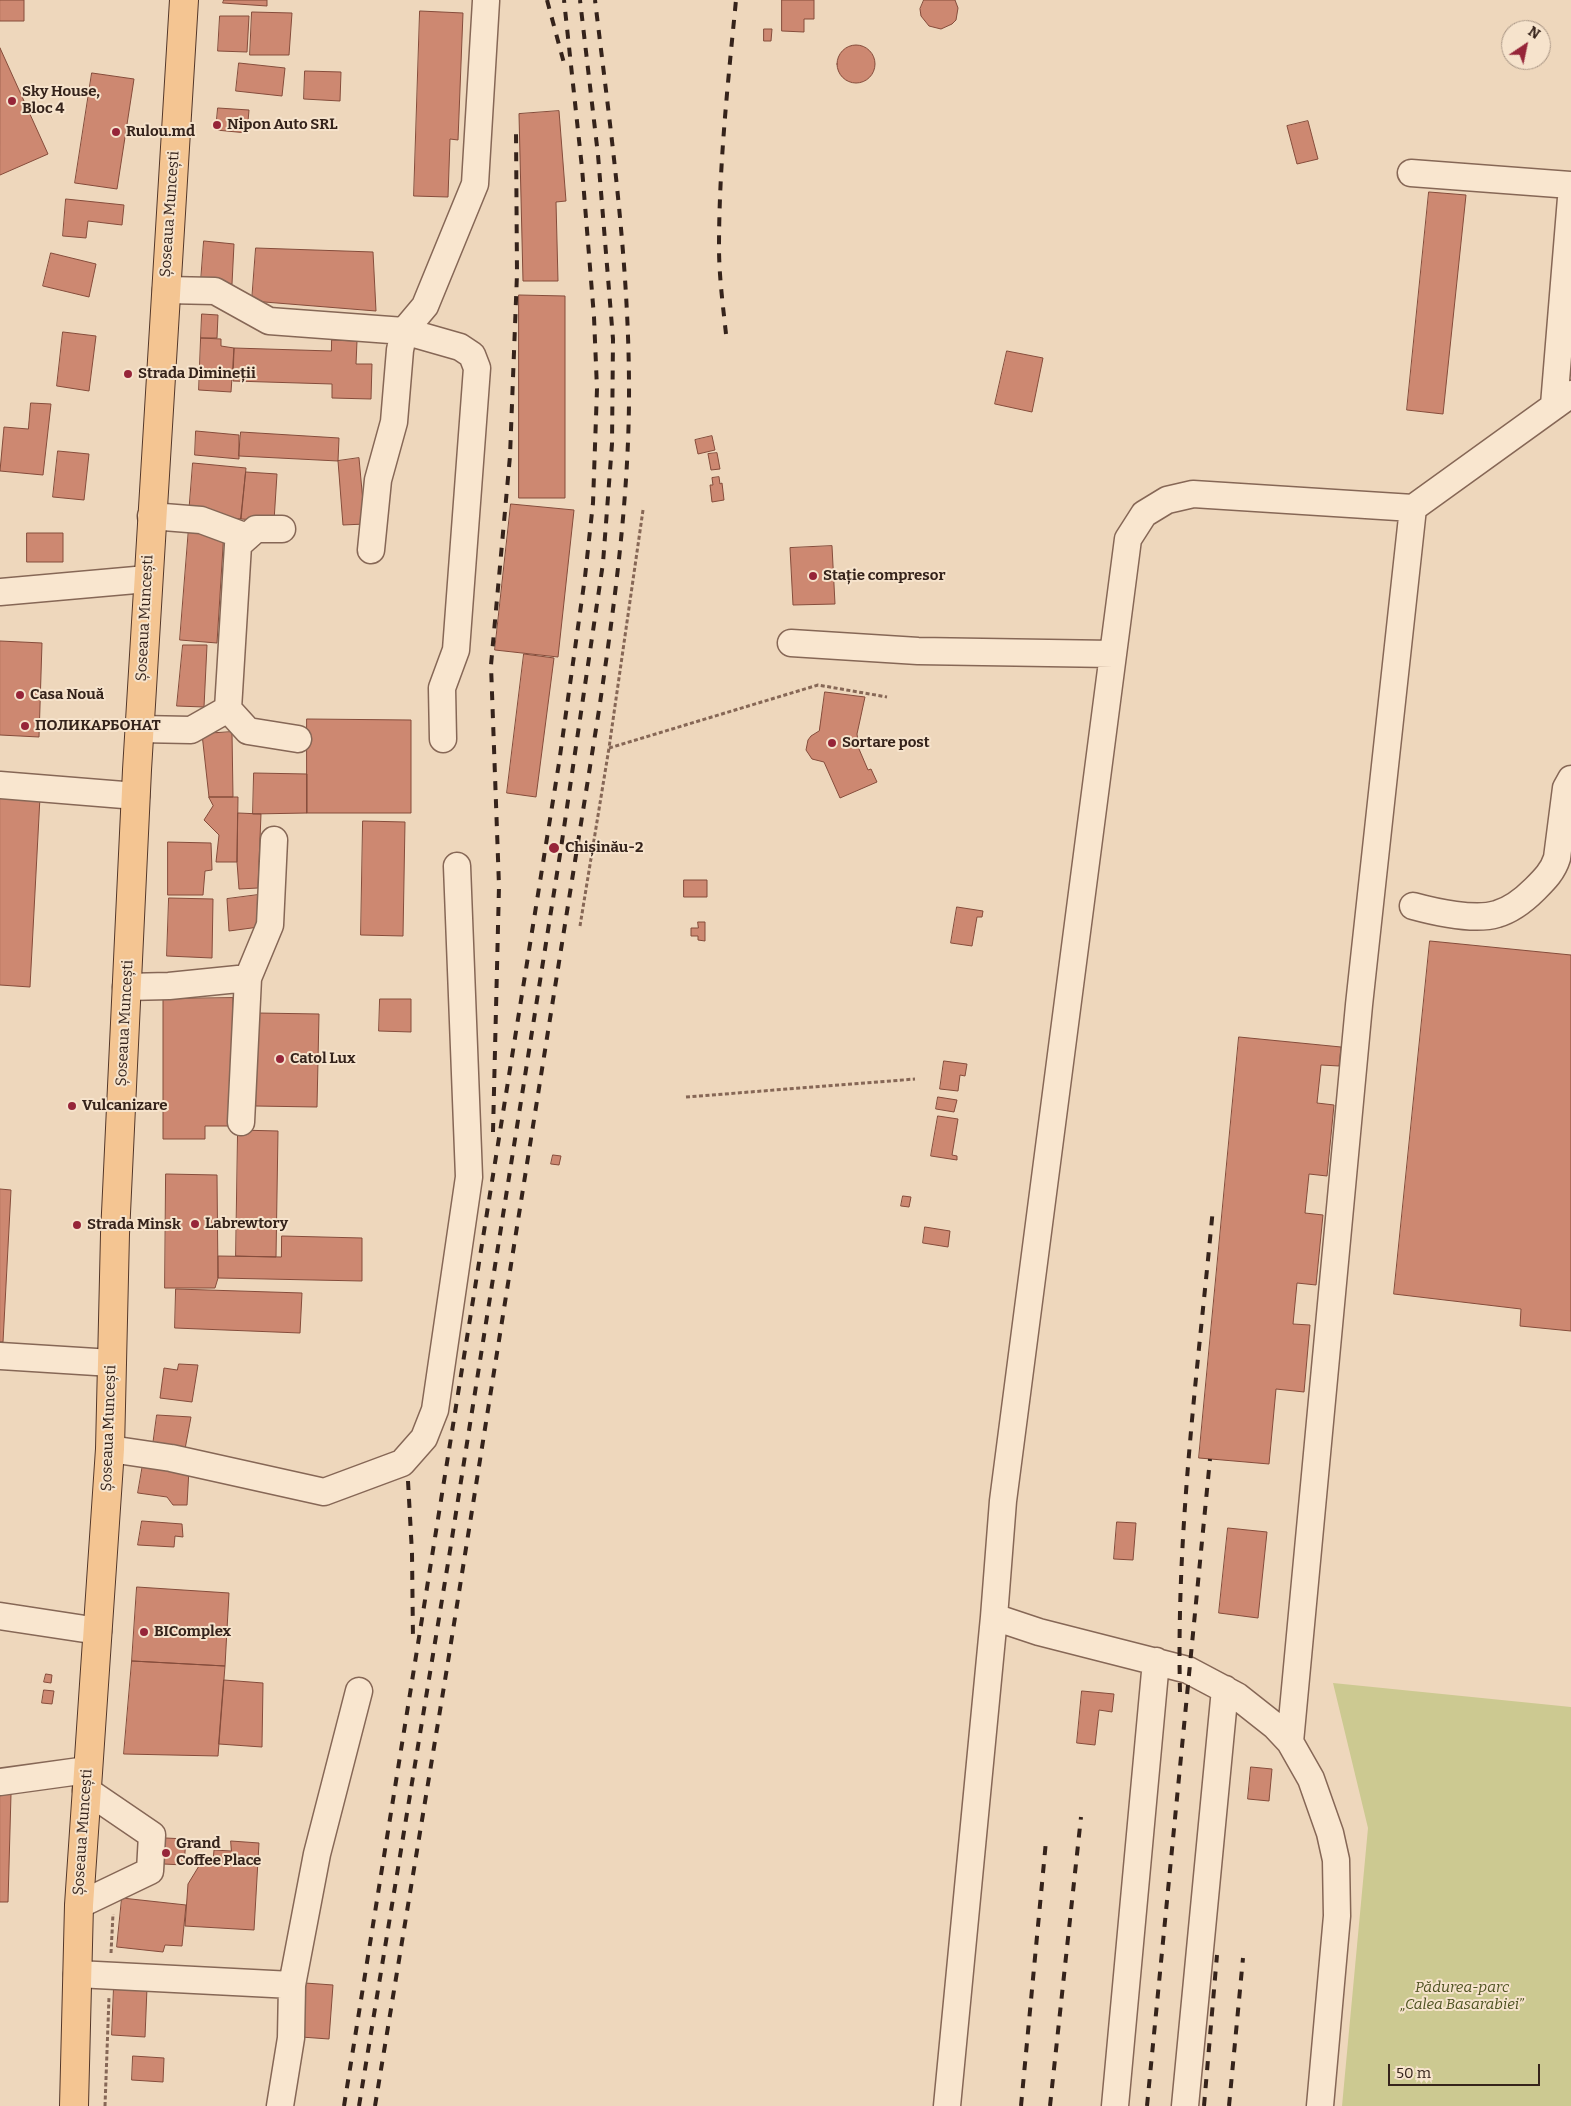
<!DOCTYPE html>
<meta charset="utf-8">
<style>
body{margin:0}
#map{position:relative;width:1571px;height:2106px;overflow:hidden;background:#eed7bc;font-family:Bitter,serif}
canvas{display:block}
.north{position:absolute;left:1501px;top:20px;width:50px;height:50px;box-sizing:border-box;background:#f6e3cc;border:1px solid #a99685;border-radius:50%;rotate:34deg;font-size:14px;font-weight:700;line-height:20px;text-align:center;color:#35231b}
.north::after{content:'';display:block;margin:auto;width:18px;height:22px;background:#962539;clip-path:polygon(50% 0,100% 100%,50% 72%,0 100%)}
.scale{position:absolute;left:1388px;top:2064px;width:152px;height:22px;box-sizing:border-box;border:2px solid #35231b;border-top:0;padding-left:6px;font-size:15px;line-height:18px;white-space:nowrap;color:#35231b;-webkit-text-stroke:4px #f6e3cc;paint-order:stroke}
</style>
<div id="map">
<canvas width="1571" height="2106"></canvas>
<div class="north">N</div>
<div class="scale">50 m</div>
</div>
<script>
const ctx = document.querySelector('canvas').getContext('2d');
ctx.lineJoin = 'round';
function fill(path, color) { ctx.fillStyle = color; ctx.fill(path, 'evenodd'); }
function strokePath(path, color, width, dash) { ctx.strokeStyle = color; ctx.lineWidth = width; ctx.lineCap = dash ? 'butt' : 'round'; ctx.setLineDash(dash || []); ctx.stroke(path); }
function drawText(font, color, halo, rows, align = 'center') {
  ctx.font = font + ' Bitter,serif'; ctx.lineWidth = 4; ctx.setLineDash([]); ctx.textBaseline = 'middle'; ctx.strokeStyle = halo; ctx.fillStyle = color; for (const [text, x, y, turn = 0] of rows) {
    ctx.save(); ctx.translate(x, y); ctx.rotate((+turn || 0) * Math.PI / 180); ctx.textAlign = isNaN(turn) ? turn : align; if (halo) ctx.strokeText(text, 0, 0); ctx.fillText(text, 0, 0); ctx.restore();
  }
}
const green = new Path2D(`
 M1333 1683 1571 1707V2106H1342L1368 1828Z`);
const building = new Path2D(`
 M0 0H24V21H0Z
 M224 0H267V6L223 3Z
 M782 0H814V19H804V32L782 31Z
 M924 0H955L958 8 956 20 952 24 941 29 929 26 921 16 920 9Z
 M420 11 463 13 458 140 450 139 448 197 414 196Z
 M252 12 292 13 289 55H250Z
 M220 16H249L247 52 218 51Z
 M764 29H772L771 41H764Z
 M837 64a19 19 0 1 1 38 0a19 19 0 1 1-38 0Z
 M0 48 48 154 0 175Z
 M239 63 285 68 282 96 236 91Z
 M305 71 341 72 340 101 304 99Z
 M92 73 134 79 117 189 75 183Z
 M218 108 249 110 247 133 216 130Z
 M559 111 566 201 556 202 558 281H523L519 114Z
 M1308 121 1318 159 1297 164 1287 126Z
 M1429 192 1466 195 1443 414 1407 410Z
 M66 199 124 205 122 225 88 221 86 238 63 236Z
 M204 241 234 244 232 284 201 281Z
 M256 248 373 252 376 311 252 301Z
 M51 253 96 264 89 297 43 286Z
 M519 295 565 296V498H519Z
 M202 314 218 315 217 338H201Z
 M63 332 96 336 89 391 57 386Z
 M201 338 221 339V346L234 348 231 392 199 390Z
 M332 340 357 341 356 364H372L371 399 332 398V384L233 381 234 348 331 351Z
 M1007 351 1043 358 1032 412 995 404Z
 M31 403 51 404 43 475 0 471 4 427 28 429Z
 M196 431 239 435V459L195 455Z
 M241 432 339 438 338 461 239 456Z
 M712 436 715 450 698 454 695 440Z
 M58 451 89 454 84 500 53 497Z
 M717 453 720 469 711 470 708 454Z
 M359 458 365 524 343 525 338 461Z
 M193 463 246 468 241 519 189 514Z
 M246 472 277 474 274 521 241 519Z
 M719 477 720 484 722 483 724 500 712 502 710 485H713L712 478Z
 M511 504 574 510 558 657 495 650Z
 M189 527 224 531 217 643 180 640Z
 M27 533H63V562H27Z
 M832 546 835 604 793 605 790 548Z
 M0 641 42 643 39 737 0 735Z
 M183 645H207L204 707 177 706Z
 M524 654 554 658 536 797 507 793Z
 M825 692 865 697 857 734 859 749 868 770 871 769 877 782 840 798 824 762 812 759 806 750 808 740 811 736 819 731Z
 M307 719 411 720V813H307Z
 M232 732 233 797H209L202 734Z
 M254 773 307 774V813L253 814Z
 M0 795 40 797 30 987 0 985Z
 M209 797H238L237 862H216L219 835 204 820 213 806Z
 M238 813 261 814 258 888 239 889 237 862Z
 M363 821 405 822 403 936 361 935Z
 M168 842 211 843 212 870 205 871 203 895H168Z
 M684 880H707V897H684Z
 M258 895 259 927 229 931 227 899Z
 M169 898 213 899 212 958 167 956Z
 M957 907 983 911 982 917H977L972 946 951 943Z
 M698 922H705V941L698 940V936H691V928H698Z
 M1430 941 1571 955V1331L1520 1326 1521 1309 1394 1294Z
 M233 998V1126H205V1139H163V999Z
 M380 999H411V1032L379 1031Z
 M257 1013 319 1014 317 1107 255 1106Z
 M1239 1037 1341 1047 1339 1066 1321 1065 1317 1103 1334 1105 1327 1176 1309 1174 1305 1213 1323 1215 1316 1285 1297 1283 1293 1324 1310 1325 1304 1392 1276 1389 1269 1464 1199 1458Z
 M944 1061 967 1064 965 1076 960 1075 958 1091 940 1089Z
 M938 1097 957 1100 954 1112 936 1109Z
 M938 1116 958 1119 952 1155 957 1156V1160L931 1156Z
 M238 1130 278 1131 276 1257 236 1256Z
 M553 1155 561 1156 559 1165 551 1164Z
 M166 1174 217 1175 218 1278 215 1288H165Z
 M0 1189 11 1190 3 1342H0Z
 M903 1196 911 1197 909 1207 901 1206Z
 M925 1227 950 1231 948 1247 923 1243Z
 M282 1236 362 1238V1281L218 1278V1256L281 1257Z
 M176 1289 302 1293 300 1333 175 1328Z
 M179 1364 198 1365 192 1402 160 1398 164 1368 177 1370Z
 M157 1415 191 1417 185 1449 153 1445Z
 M143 1464 189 1469 187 1505H173L167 1497 138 1493Z
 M142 1521 182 1524 183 1537 175 1536 174 1547 138 1545Z
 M1117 1522 1136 1523 1133 1560 1114 1559Z
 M1228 1528 1267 1532 1258 1618 1219 1613Z
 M137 1587 229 1593 225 1666 132 1661Z
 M132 1661 225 1666 218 1756 124 1754Z
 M46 1674 52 1675 51 1683 44 1682Z
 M224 1680 263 1683 262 1747 219 1744Z
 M44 1690 54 1691 52 1704 42 1703Z
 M1082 1691 1114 1694 1112 1712 1099 1710 1095 1745 1077 1743Z
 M1251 1767 1272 1769 1269 1801 1248 1799Z
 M0 1793 11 1794 8 1902H0Z
 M145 1837 186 1839 184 1865 143 1863Z
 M231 1841 259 1843 254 1930 185 1926 188 1884 202 1861H213L214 1850 231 1851Z
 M122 1898 186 1905 182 1946 165 1945 163 1952 117 1947Z
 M305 1983 333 1985 329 2039 301 2037Z
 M114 1986 147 1988 145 2037 112 2035Z
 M133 2056 164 2058 163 2082 132 2080Z`);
const path = new Path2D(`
 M643 510 609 748 818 685 887 697
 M580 926 609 748
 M686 1097 915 1079
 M111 1953 113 1914
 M105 2106 109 1997`);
const minor = new Path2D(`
 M1411 173 1571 185
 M166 290 215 291 269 321 404 331 425 306 475 184 486 1
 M1554 405 1571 198
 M151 516 201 520 247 537
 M371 550 378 480 394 422 400 350 404 331 460 347 472 355 477 368 456 650 442 688 443 739
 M0 592 147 579
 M791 643 918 651 1113 654
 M228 709 238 545 256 529H282
 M139 729 191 730 228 709 248 731 298 739
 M0 785 136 796
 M1413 906C1435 912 1475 921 1497 914 1511 910 1525 899 1535 889 1545 879 1553 871 1557 858L1566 788 1571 779
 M126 987 169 986 248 978
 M241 1122 248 978 270 925 274 840
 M0 1356 112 1363
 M110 1449 171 1458 324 1492 402 1463 424 1438 435 1410 469 1177 457 866
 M0 1616 98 1631
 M994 1617 1039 1632 1188 1670 1237 1696 1275 1726 1290 1742 1311 1779 1330 1833 1336 1860 1337 1916 1320 2106
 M1290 1742 1359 1005 1413 508
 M0 1782 87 1770
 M79 1905 150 1871 152 1835 86 1790
 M77 1974 292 1985
 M280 2106 291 2038 292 1985 317 1854 359 1691
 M947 2106 994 1617 1003 1501 1128 539 1144 514 1167 500 1193 494 1413 508 1571 394
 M1115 2106 1156 1661
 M1185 2106 1225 1689`);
const major = new Path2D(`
 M74 2106 79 1905 110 1449 115 1234 137 770 184 0`);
const rail = new Path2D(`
 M547 0 565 67
 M726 334C723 306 719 276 719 247 719 165 728 82 736 0
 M493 1132 499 886 491 665 510 456 517 274 516 131
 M408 1481 412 1553 413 1639
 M1180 1692C1176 1530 1198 1369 1213 1208
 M344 2106 559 763 585 577 593 503 597 389 594 317 582 168 564 0
 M359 2106 449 1557 561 848 603 563 612 444 613 339 598 155 580 0
 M375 2106 447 1668 599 710C614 608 628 505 629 402 630 267 611 134 595 0
 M1021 2106 1046 1841
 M1050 2106 1081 1817
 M1147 2106 1210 1459
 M1204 2106 1217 1955
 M1229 2106 1243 1958`);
const markers = [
 [12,101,5,"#962539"],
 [217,125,5,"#962539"],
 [116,132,5,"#962539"],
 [128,374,5,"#962539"],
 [813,576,5,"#962539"],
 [20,695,5,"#962539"],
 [25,726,5,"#962539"],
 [832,743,5,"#962539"],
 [554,848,6,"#962539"],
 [280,1059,5,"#962539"],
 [72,1106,5,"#962539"],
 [195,1224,5,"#962539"],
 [77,1225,5,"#962539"],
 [144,1632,5,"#962539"],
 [166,1853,5,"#962539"]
];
const poiNames = [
 ["Sky House,",22,92],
 ["Bloc 4",22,109],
 ["Nipon Auto SRL",227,125],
 ["Rulou.md",126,132],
 ["Strada Dimineții",138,374],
 ["Stație compresor",823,576],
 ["Casa Nouă",30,695],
 ["ПОЛИКАРБОНАТ",35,726],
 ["Sortare post",842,743],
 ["Chișinău-2",565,848],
 ["Catol Lux",290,1059],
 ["Vulcanizare",82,1106],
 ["Labrewtory",205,1224],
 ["Strada Minsk",87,1225],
 ["BIComplex",154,1632],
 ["Grand",176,1844],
 ["Coffee Place",176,1861]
];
const streetNames = [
 ["Șoseaua Muncești",170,214,-86],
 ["Șoseaua Muncești",145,618,-87],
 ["Șoseaua Muncești",125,1023,-87],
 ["Șoseaua Muncești",109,1428,-88],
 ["Șoseaua Muncești",83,1832,-86]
];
const parkNames = [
 ["Pădurea-parc",1462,1988],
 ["„Calea Basarabiei”",1462,2005]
];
fill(green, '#ccc991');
fill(building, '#cd8871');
strokePath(building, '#854c3b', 1);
strokePath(minor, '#866756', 29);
strokePath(major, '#53372a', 30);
strokePath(path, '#866756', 3, [4, 2.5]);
strokePath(minor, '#f9e6cf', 26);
strokePath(major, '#f4c592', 28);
strokePath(rail, '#35231b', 4, [9, 9]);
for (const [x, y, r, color] of markers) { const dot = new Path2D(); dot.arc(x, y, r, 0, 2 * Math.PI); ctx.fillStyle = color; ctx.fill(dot); strokePath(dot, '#f6e3cc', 2); }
drawText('bold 15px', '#35231b', '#f6e3cc', poiNames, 'left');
drawText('15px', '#35231b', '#f6e3cc', streetNames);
drawText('italic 15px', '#4e5221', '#f6e3cc', parkNames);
</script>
